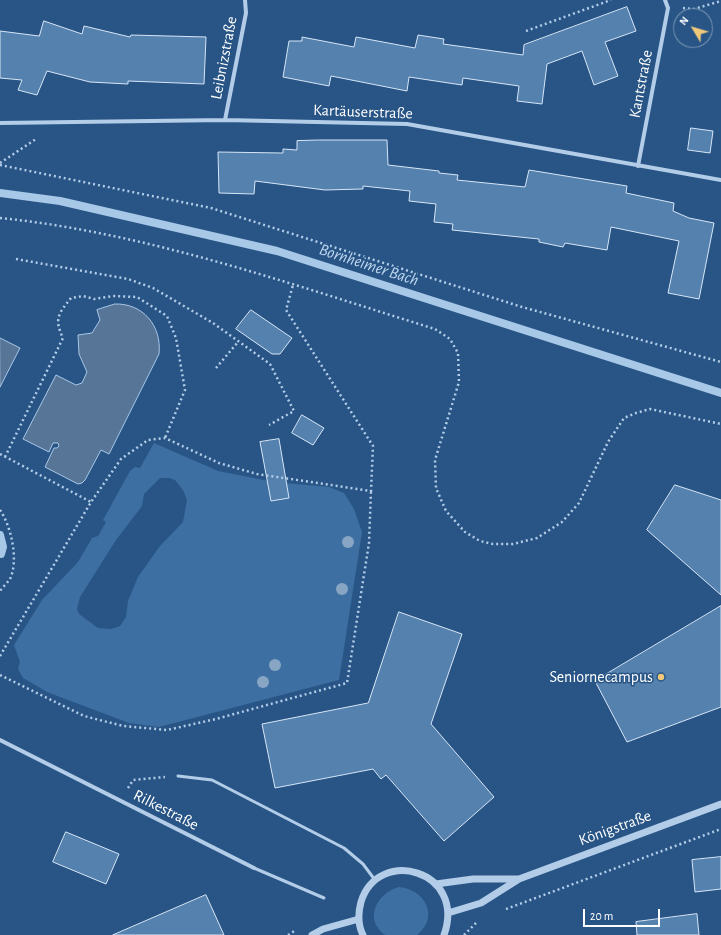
<!DOCTYPE html>
<meta charset="utf-8">
<style>
body{margin:0}
#map{position:relative;width:721px;height:935px;overflow:hidden;background:#285586;font-family:"Alegreya Sans",sans-serif}
canvas{display:block}
.north{position:absolute;left:673px;top:8px;width:40px;height:40px;box-sizing:border-box;background:#285586;border:1px solid #7e99b6;border-radius:50%;rotate:308deg;font-size:11px;font-weight:700;line-height:16px;text-align:center;color:#fff}
.north::after{content:'';display:block;margin:auto;width:14px;height:18px;background:#efc87a;clip-path:polygon(50% 0,100% 100%,50% 72%,0 100%)}
.scale{position:absolute;left:583px;top:909px;width:77px;height:18px;box-sizing:border-box;border:2px solid #fff;border-top:0;padding-left:5px;font-size:12px;line-height:14px;white-space:nowrap;color:#fff;-webkit-text-stroke:3px #285586;paint-order:stroke}
</style>
<div id="map">
<canvas width="721" height="935"></canvas>
<div class="north">N</div>
<div class="scale">20 m</div>
</div>
<script>
const ctx = document.querySelector('canvas').getContext('2d');
ctx.lineJoin = 'round';
function fill(path, color) { ctx.fillStyle = color; ctx.fill(path, 'evenodd'); }
function strokePath(path, color, width, dash) { ctx.strokeStyle = color; ctx.lineWidth = width; ctx.lineCap = dash ? 'butt' : 'round'; ctx.setLineDash(dash || []); ctx.stroke(path); }
function drawText(font, color, halo, rows, align = 'center') {
  ctx.font = font + ' "Alegreya Sans",sans-serif'; ctx.lineWidth = 3; ctx.setLineDash([]); ctx.textBaseline = 'middle'; ctx.strokeStyle = halo; ctx.fillStyle = color; for (const [text, x, y, turn = 0] of rows) {
    ctx.save(); ctx.translate(x, y); ctx.rotate((+turn || 0) * Math.PI / 180); ctx.textAlign = isNaN(turn) ? turn : align; if (halo) ctx.strokeText(text, 0, 0); ctx.fillText(text, 0, 0); ctx.restore();
  }
}
const green = new Path2D(`
 M154 443 218 471 274 482 329 487 344 493 354 509 362 532 339 680 159 727 129 723 47 692 23 678 18 669 20 662 14 645 42 600 78 562 92 538 98 536 106 522 103 520 130 471 135 467 140 468ZM160 478H169L175 480 183 490 187 500 183 522 160 546 138 577 128 601 126 617 120 626 111 629 98 628 79 614 77 609 80 597 116 540 142 506 144 494Z
 M399 887C425 889 440 917 417 935H385C363 919 377 893 399 887Z`);
const water = new Path2D(`
 M115 304C143 303 162 326 159 354L109 454 101 450 85 480 82 483 78 484 45 467 54 448H57L59 446 58 443H53L49 452 23 439 56 375 76 385 82 383 87 372 79 354 78 335 92 333 100 320 97 310Z
 M0 338 20 348 0 387Z`);
const stream = new Path2D(`
 M0 193 60 201 277 251 721 393
 M0 535 3 547 1 554`);
const building = new Path2D(`
 M627 7 636 31 605 42 618 76 594 85 582 51 547 64 542 104 517 101 519 86 463 78 462 85 409 77 407 91 331 76 329 86 283 77 289 41H302V37L354 47 356 37 415 48 418 35 444 39 443 44 523 55 524 45Z
 M44 21 82 34 84 26 130 37 131 35 206 37 204 84 128 81V84L90 82 47 71 37 95 18 90 22 80 0 78V31L39 36Z
 M691 128 713 131 710 153 688 150Z
 M319 140H387L388 165 439 171V173L458 175 457 180 525 187 529 170 627 186 626 193 674 203 673 211 689 218 714 223 699 299 668 293 679 241 611 227 607 250 565 243 563 247 539 242V239L452 230 453 224 434 222 436 204 409 201 410 191 363 186V189L325 190 255 181 254 194 219 193 218 152 283 153V149L297 150V141Z
 M251 310 292 338 280 354H272L236 329Z
 M302 415 324 428 313 445 292 433Z
 M279 439 289 498 271 501 260 442Z
 M675 485 721 500V595L647 530Z
 M721 606V707L627 742 595 681Z
 M399 612 462 634 431 724 494 797 444 841 386 775 381 779 373 769 275 788 262 724 368 703Z
 M66 832 119 854 106 884 53 862Z
 M721 857V889L695 892 692 860Z
 M206 895 224 935H113Z
 M697 914 699 935H637L636 922Z`);
const path = new Path2D(`
 M683 8 694 9 721 1
 M526 31 611 0
 M0 163 36 139
 M0 165 211 208 522 307 721 362
 M0 218C149 233 293 285 435 329L450 339 458 353 459 382 435 460 436 488 446 511 465 532 480 541 493 544H513L537 538 562 522 579 503 608 442 624 418 636 413 650 409 721 424
 M16 259 128 279 153 288 213 323 270 364 294 411 269 425
 M216 368 238 342
 M0 454 91 502
 M5 457 63 338C54 319 58 314 71 298L83 296 94 299 113 296 137 297 167 316 176 338 185 390 165 438
 M0 510C11 526 19 560 10 579 7 583 3 587 0 591
 M0 656 91 502 121 459 148 440 165 438 219 463 257 474 371 491 373 446 286 310 293 285
 M0 675 84 716 123 726 167 730 216 719 347 683 369 543 371 491
 M128 788 133 780 165 777
 M506 909 721 829
 M288 935 296 930
 M464 935 476 923`);
const service = new Path2D(`
 M178 776 212 780 344 848 363 864 375 880
 M254 868 324 898`);
const minor = new Path2D(`
 M225 120 246 13 245 0
 M0 123 225 120 407 124 721 180
 M638 166 668 8 665 0
 M0 740 254 868`);
const tertiary = new Path2D(`
 M436 884 473 879H519
 M448 913 481 903 519 879 721 804
 M312 935 323 929 359 919
 M363 935C358 925 358 913 361 902 378 846 467 870 444 935`);
const trees = [
 [348,542],
 [342,589],
 [275,665],
 [263,682]
];
const markers = [
 [661,677,4,"#efc87a"]
];
const streetNames = [
 ["Leibnizstraße",224,58,-79],
 ["Kantstraße",641,84,-79],
 ["Kartäuserstraße",363,112,2],
 ["Rilkestraße",166,810,27],
 ["Königstraße",615,828,-20]
];
const poiNames = [
 ["Seniornecampus",653,677]
];
const waterNames = [
 ["Bornheimer Bach",369,265,18]
];
fill(green, '#3d6fa2');
fill(water, '#577597');
strokePath(water, '#a8c8e8', 1);
strokePath(stream, '#a8c8e8', 8);
fill(building, '#5581af');
strokePath(building, '#d7e6f6', 1);
strokePath(path, '#b3cde8', 2.5, [2, 3]);
strokePath(service, '#b3cde8', 3);
strokePath(minor, '#b3cde8', 4);
strokePath(tertiary, '#b3cde8', 7);
ctx.fillStyle = '#88a5c4';
for (const [x, y] of trees) { ctx.beginPath(); ctx.arc(x, y, 6, 0, 2 * Math.PI); ctx.fill(); }
for (const [x, y, r, color] of markers) { const dot = new Path2D(); dot.arc(x, y, r, 0, 2 * Math.PI); ctx.fillStyle = color; ctx.fill(dot); strokePath(dot, '#285586', 1.5); }
drawText('16px', '#fff', '#285586', streetNames);
drawText('16px', '#fff', '#285586', poiNames, 'right');
drawText('italic 17px', '#bfd7ef', '#285586', waterNames);
</script>
